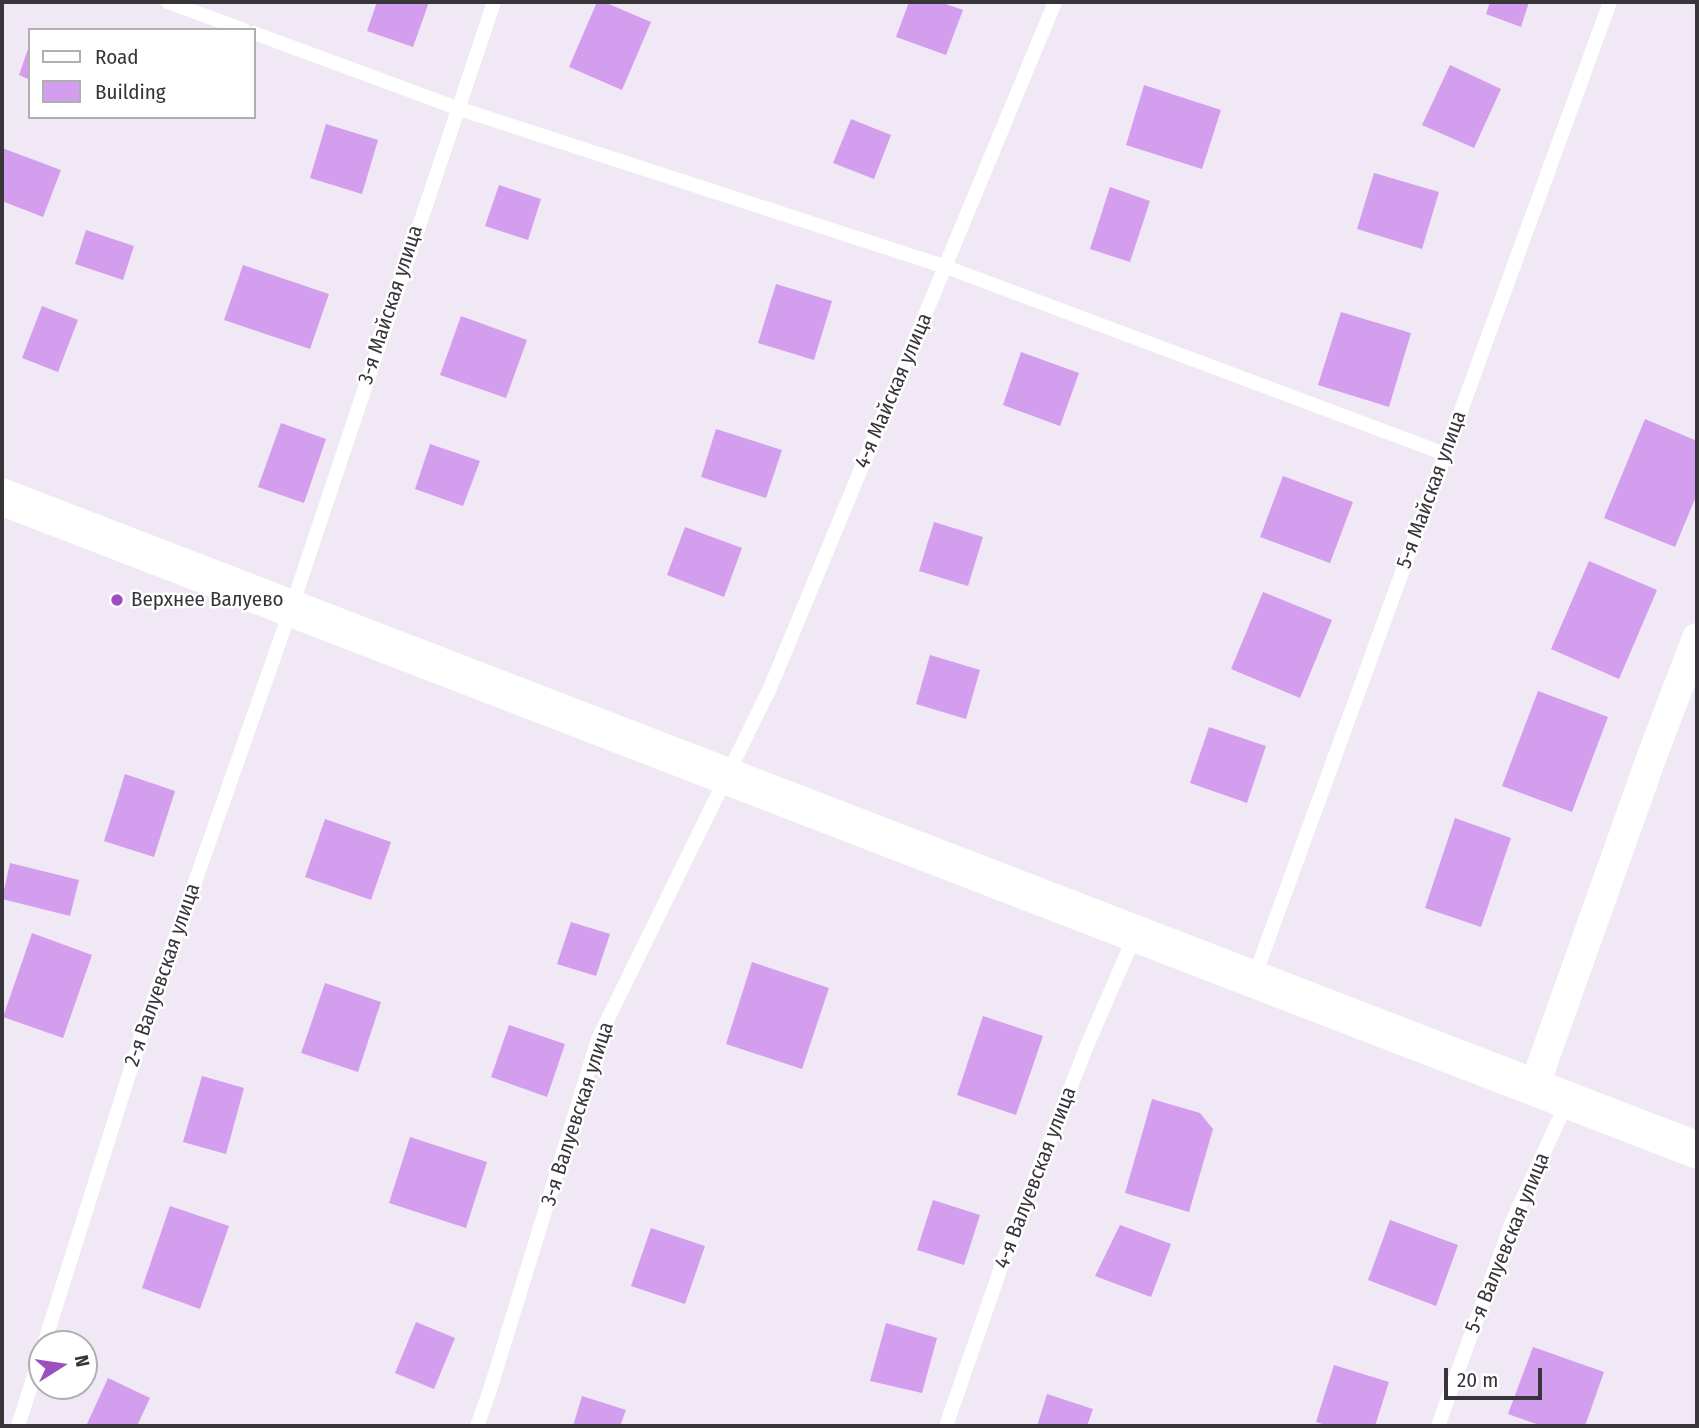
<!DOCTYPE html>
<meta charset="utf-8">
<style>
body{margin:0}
#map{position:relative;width:1699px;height:1428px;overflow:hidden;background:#f0e8f5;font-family:"Fira Sans Condensed",sans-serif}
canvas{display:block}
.frame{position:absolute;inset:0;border:4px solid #38353a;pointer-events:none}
.legend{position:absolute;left:28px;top:28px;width:228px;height:91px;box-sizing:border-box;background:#fff;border:2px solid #afaeb0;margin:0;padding:9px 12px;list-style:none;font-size:21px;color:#38353a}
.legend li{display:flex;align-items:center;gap:14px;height:35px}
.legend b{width:35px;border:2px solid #afaeb0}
.north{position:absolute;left:28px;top:1330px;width:70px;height:70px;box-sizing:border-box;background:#fff;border:2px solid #afaeb0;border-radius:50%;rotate:78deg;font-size:19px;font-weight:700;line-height:28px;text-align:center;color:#38353a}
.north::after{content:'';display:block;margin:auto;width:24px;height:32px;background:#9d4fc0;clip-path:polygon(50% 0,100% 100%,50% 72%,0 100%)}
.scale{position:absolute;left:1444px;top:1368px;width:98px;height:32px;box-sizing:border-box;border:4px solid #38353a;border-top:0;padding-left:9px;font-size:21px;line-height:24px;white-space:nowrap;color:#38353a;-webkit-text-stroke:5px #fff;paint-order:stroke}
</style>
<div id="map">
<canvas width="1699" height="1428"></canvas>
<div class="frame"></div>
<ul class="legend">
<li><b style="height:9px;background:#fff"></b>Road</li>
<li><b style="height:19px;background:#d39eed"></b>Building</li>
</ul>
<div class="north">N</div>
<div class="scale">20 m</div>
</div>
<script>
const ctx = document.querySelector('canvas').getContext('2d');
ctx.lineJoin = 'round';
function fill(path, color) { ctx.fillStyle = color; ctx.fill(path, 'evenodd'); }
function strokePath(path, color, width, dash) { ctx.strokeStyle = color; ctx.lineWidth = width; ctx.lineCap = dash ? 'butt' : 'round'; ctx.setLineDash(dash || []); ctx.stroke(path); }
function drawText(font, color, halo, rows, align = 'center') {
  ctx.font = font + ' "Fira Sans Condensed",sans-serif'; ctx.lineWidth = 5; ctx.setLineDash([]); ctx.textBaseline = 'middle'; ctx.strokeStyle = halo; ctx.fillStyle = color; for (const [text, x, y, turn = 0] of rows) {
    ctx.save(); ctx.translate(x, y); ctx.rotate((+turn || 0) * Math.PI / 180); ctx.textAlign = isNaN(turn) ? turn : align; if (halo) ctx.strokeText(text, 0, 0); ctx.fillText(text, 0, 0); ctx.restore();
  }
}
const building = new Path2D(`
 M377 2H429L413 47 367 31Z
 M597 2H604L651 22 622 90 569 67Z
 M909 2H940L963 10 946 55 896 37Z
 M1490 2H1529L1521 27 1486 14Z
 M29 46H30V80L19 75Z
 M1450 65 1501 89 1474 148 1422 125Z
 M1144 85 1221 110 1202 169 1126 145Z
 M851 119 891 135 874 179 833 163Z
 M326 124 378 140 362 194 310 178Z
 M2 148 61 170 43 217 2 201Z
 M1374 173 1439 192 1422 249 1357 229Z
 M499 185 541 199 528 240 485 226Z
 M1110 187 1150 201 1130 262 1090 249Z
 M86 230 134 246 123 280 75 264Z
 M243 265 329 294 310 349 224 320Z
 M776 284 832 301 814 360 758 343Z
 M42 306 78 320 58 372 22 358Z
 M1341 312 1411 333 1389 407 1318 385Z
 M461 316 527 340 506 398 440 375Z
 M1021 352 1079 373 1060 426 1003 405Z
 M1645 419 1697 441V494L1675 547 1604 518Z
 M281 423 326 439 304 503 258 487Z
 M716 429 782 450 766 498 701 477Z
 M430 444 480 461 463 506 415 489Z
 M1283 476 1353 502 1330 563 1260 537Z
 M934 522 983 537 968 586 919 571Z
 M685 527 742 548 724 597 667 575Z
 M1589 561 1657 590 1619 679 1551 649Z
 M1263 592 1332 620 1300 698 1231 669Z
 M930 655 980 670 966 719 916 704Z
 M1538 691 1608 717 1572 812 1502 786Z
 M1209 727 1266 746 1247 803 1190 783Z
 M125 774 175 791 154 857 104 841Z
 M1455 818 1511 838 1481 927 1425 908Z
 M325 819 391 842 371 900 305 877Z
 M10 863 79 880 70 916 2 899Z
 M571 922 610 934 596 976 557 964Z
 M32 933 92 955 63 1038 3 1017Z
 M752 962 829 988 802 1069 726 1044Z
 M325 983 381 1002 358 1072 301 1053Z
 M983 1016 1043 1036 1016 1115 957 1095Z
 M509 1025 565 1044 547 1097 491 1077Z
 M202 1076 244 1088 226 1154 183 1142Z
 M1152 1099 1200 1113 1213 1129 1189 1212 1125 1193Z
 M410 1137 487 1162 466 1228 389 1203Z
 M933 1200 980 1215 964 1265 917 1250Z
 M170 1206 229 1226 200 1309 142 1288Z
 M1390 1220 1458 1245 1436 1306 1368 1280Z
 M1120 1225 1171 1244 1151 1297 1095 1276Z
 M651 1228 705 1246 685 1304 631 1286Z
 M416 1322 455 1338 434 1389 395 1373Z
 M886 1323 937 1338 922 1393 870 1381Z
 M1533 1347 1604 1372 1585 1426H1542L1508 1414Z
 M1334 1365 1389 1382 1375 1426H1329L1316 1422Z
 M108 1378 150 1398 137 1426H93L87 1424Z
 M1047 1394 1093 1409 1087 1426H1037Z
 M582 1396 626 1410 620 1426H573Z`);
const service = new Path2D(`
 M168 2 244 30
 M254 33 457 108 946 267 1445 454
 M1254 978 1610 2
 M44 1344 144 1027 291 609 494 2
 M18 1426 42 1351
 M477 1426 489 1393 598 1039 770 688 1055 2
 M946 1426 1006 1253 1086 1048 1135 935
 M1438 1426 1512 1222 1567 1102`);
const minor = new Path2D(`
 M1534 1087 1652 756 1697 638`);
const tertiary = new Path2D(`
 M2 497 1697 1150`);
const markers = [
 [117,600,7,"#9d4fc0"]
];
const streetNames = [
 ["3-я Майская улица",391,305,-72],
 ["4-я Майская улица",894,391,-67],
 ["5-я Майская улица",1432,490,-70],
 ["2-я Валуевская улица",163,975,-71],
 ["3-я Валуевская улица",578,1114,-72],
 ["4-я Валуевская улица",1036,1178,-69],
 ["5-я Валуевская улица",1508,1243,-68]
];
const poiNames = [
 ["Верхнее Валуево",131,600]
];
fill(building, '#d39eed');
strokePath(service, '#fff', 14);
strokePath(minor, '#fff', 30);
strokePath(tertiary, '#fff', 37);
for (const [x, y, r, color] of markers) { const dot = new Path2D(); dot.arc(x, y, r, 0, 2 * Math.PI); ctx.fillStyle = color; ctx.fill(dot); strokePath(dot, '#fff', 2.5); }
drawText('21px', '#38353a', '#fff', streetNames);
drawText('21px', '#38353a', '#fff', poiNames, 'left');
</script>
